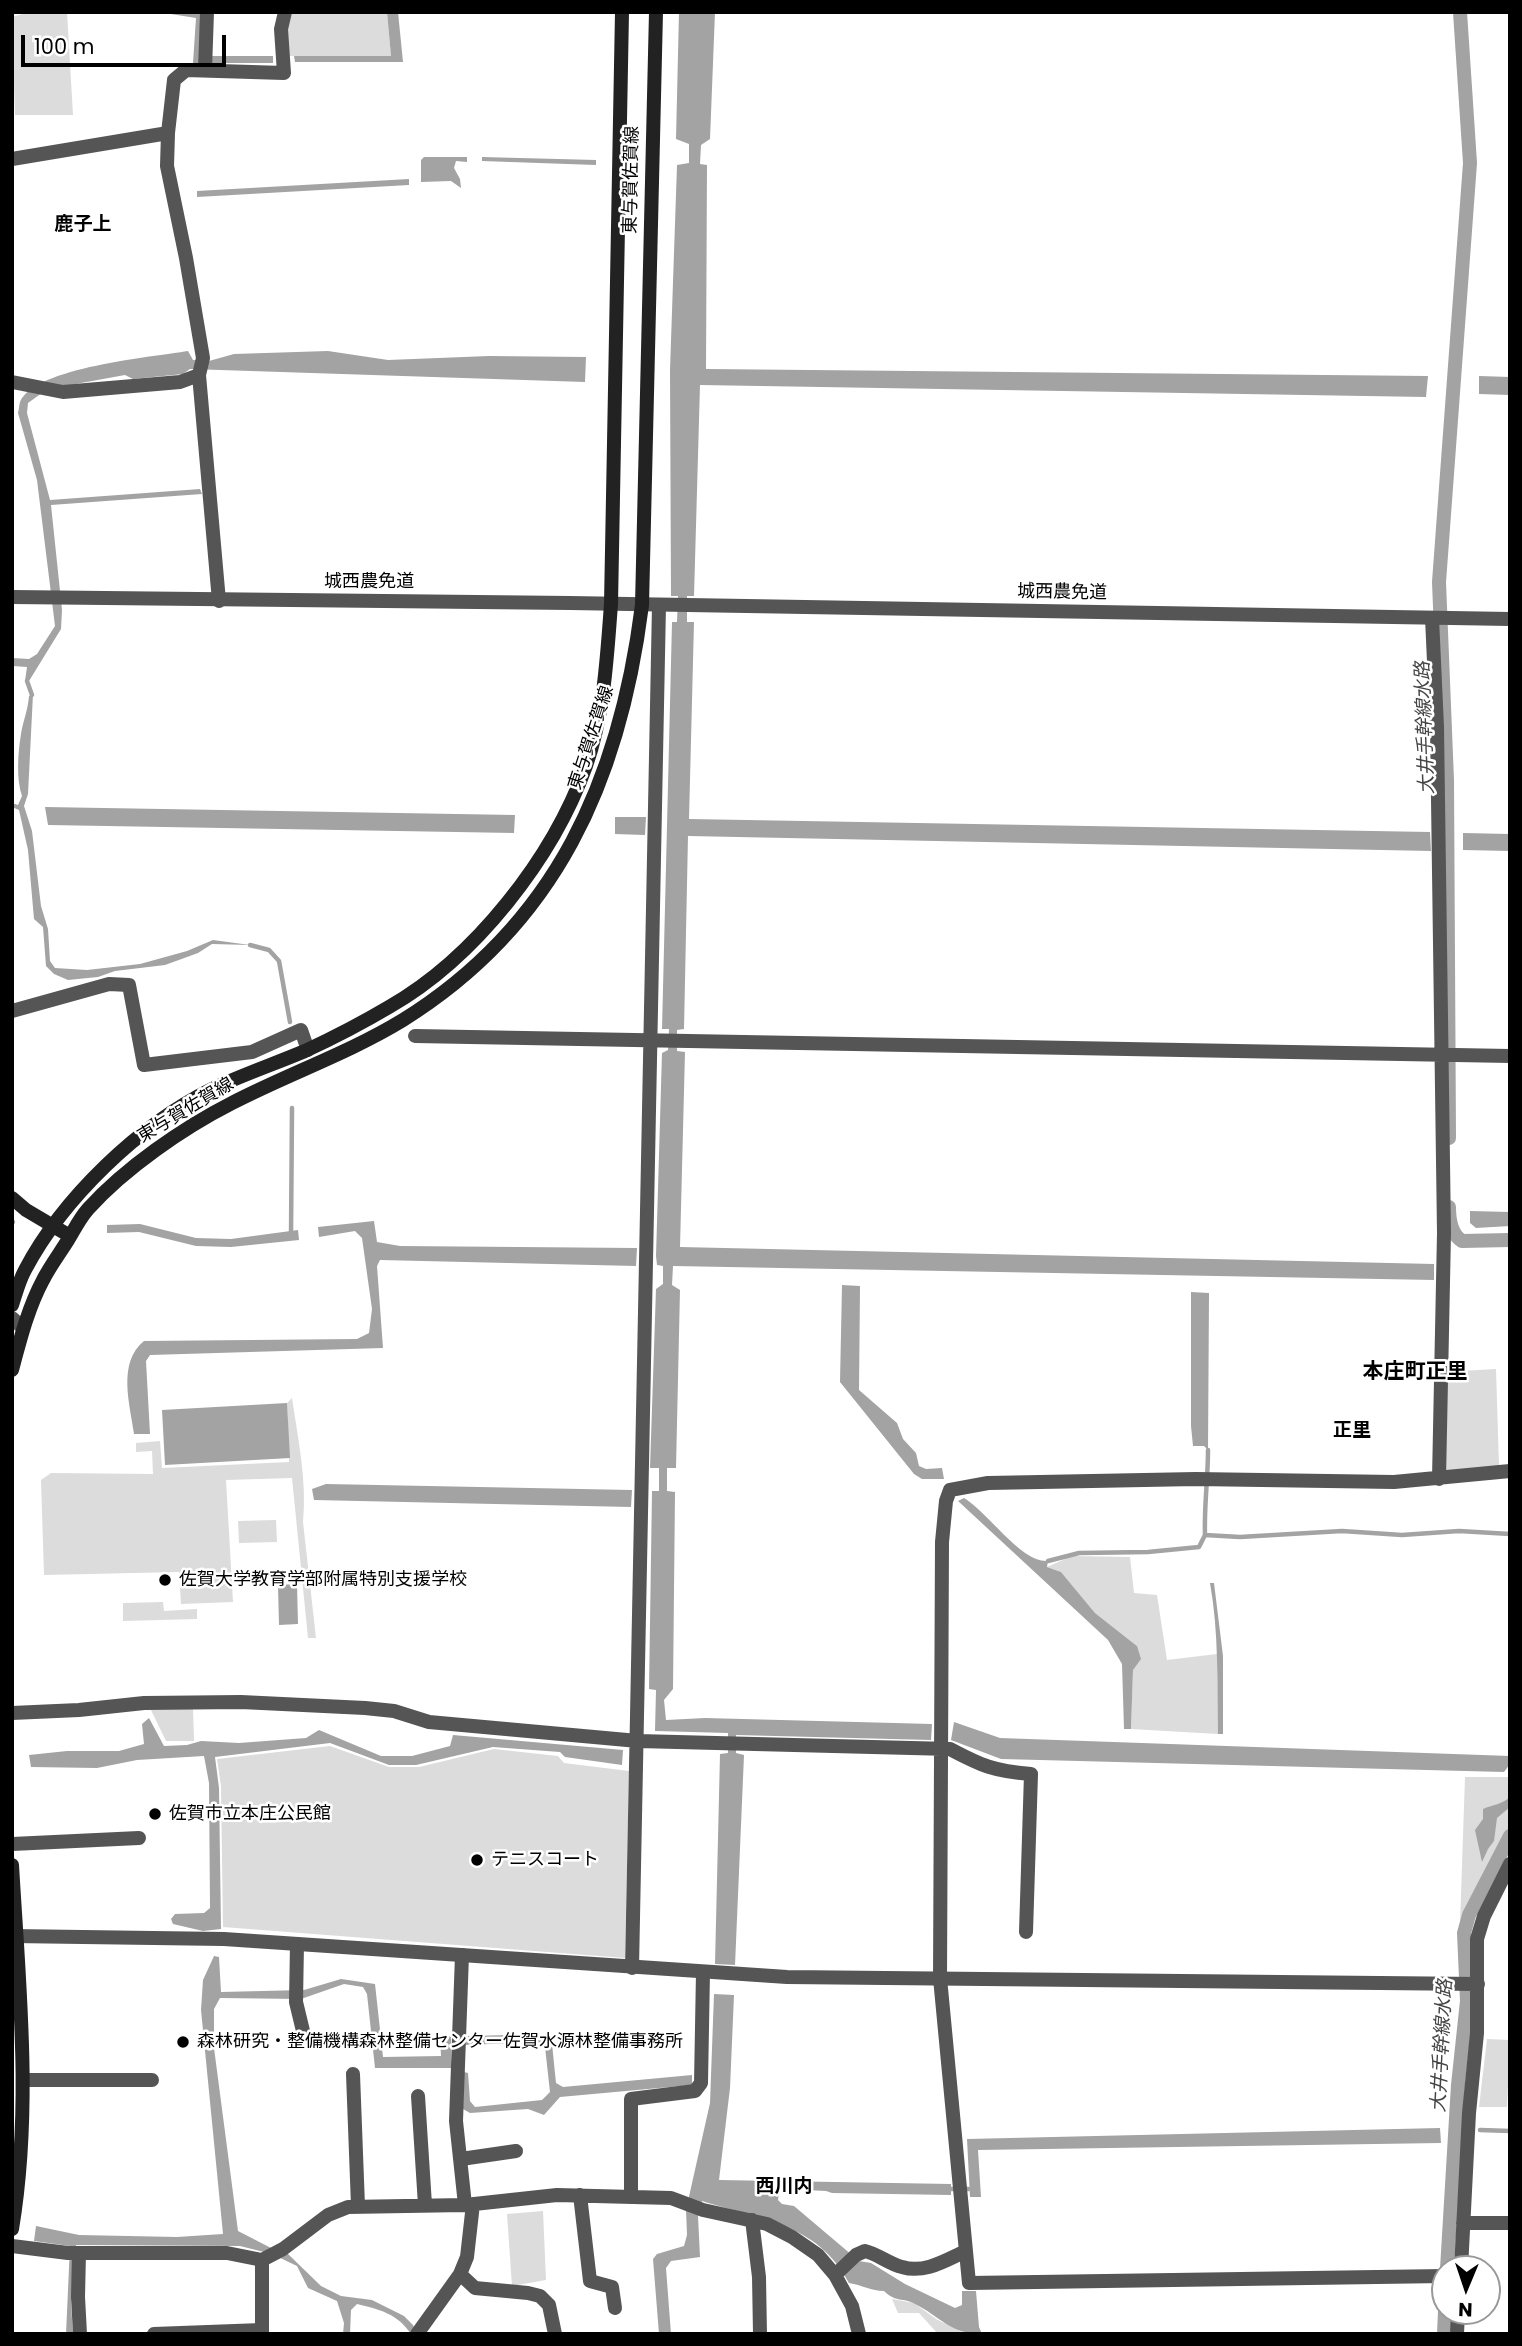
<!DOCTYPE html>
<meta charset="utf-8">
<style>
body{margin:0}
#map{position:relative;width:1522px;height:2346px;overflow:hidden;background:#fff;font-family:Poppins,sans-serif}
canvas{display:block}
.frame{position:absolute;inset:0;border:14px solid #000;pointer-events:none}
.north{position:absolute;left:1431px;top:2255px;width:70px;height:70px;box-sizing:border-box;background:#fff;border:2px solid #999;border-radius:50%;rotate:182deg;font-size:19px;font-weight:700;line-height:28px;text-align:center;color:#000}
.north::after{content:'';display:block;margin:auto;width:24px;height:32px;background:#000;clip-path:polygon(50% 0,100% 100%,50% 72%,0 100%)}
.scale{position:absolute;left:21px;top:35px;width:205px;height:32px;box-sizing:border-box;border:4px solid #000;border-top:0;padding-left:9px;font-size:21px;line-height:24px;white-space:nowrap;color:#000;-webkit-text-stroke:5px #fff;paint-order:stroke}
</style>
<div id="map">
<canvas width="1522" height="2346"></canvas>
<div class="frame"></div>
<div class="north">N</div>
<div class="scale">100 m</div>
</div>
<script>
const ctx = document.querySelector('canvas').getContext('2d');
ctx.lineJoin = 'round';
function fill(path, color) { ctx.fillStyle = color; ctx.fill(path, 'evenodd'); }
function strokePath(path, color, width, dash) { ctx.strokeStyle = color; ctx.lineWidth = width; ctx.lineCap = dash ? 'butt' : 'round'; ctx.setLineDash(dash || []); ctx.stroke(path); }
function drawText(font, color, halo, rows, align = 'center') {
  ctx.font = font + ' Poppins,"Noto Sans JP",sans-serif'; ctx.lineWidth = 5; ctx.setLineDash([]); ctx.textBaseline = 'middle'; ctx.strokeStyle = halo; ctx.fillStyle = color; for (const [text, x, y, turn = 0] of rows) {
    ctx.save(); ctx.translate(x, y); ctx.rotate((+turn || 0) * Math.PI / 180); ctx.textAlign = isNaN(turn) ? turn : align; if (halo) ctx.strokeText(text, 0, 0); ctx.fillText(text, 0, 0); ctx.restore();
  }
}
const green = new Path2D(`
 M30 12H67L73 115H15L12 17Z
 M289 12H387L391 56H286Z
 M1496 1369 1499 1466 1442 1474 1444 1372Z
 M292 1398C298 1439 307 1481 303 1522L316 1638H308L292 1478 226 1480 233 1602 181 1604 179 1572 44 1575 41 1480 51 1473 153 1474 152 1451 136 1452V1443L160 1441 162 1468 289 1462 287 1403Z
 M276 1520 277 1542 239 1543 238 1521Z
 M1072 1556 1130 1557 1134 1593 1157 1595 1167 1660 1217 1654 1218 1734 1131 1729 1133 1670 1137 1646 1095 1613 1061 1572 1047 1567Z
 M163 1602 164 1611 197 1609V1619L123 1621V1603Z
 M150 1708H193L194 1741H166Z
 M330 1746 389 1767H419L494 1749 558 1756 564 1763 629 1771 625 1958 223 1927 221 1786 217 1759Z
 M1510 1773V1826L1497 1855 1460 1924 1465 1777H1508Z
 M1487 2039 1510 2040 1507 2107H1479Z
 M543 2211 546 2280 512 2286 507 2214Z
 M892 2299 914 2303 936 2319 966 2334H938L919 2313H898Z`);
const water = new Path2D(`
 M158 12H204L202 56H273V63H193L196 18Z
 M387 12H398L403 62H295L294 56H391Z
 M679 12H715L710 139 701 145 700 164 707 165 706 369 1428 376 1426 397 700 385 694 596H687V622H694L689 819 1430 832 1431 851 688 836 684 1029 677 1030V1051L685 1052 680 1247 1434 1264V1280L673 1266 672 1285 680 1290 676 1468H667V1491L675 1492 673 1689 664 1700 666 1720 705 1718 932 1724 931 1740 736 1735V1753L744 1755 735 1965 715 1964 720 1754 728 1753V1733L655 1731 656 1690 649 1689 652 1491H659V1468H650L656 1289 663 1284V1266L657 1265 656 1256 662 1053 668 1050 669 1029H662L672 622H677L678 596H671L670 370 677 165 689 163V144L676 139Z
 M424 157H467V162L456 161 454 168 460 179 461 188 451 181 421 182V160Z
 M482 157 596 160V165L482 161Z
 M409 179V185L197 197V191Z
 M188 351 193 360 209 361 234 354 328 351 388 360 489 356 586 357 585 382 190 369 183 374 133 379 125 375 70 385H53L28 403 27 413 50 500 200 489 202 494 51 505 62 610 61 629 29 681H25L27 667 12 666V658L29 659 37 654 55 626 37 480 18 413C19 409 19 406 20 402 35 367 153 357 188 351Z
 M1479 376 1510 377V395L1479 394Z
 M33 694 28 794 24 806 32 831 41 906 48 929 50 961 55 968 87 970 140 964 187 951 213 940 250 945 212 944 198 953 165 965 115 971 98 977 68 980 54 974 46 966 43 927 34 919 28 850 19 810 12 807V803L18 805 22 796C16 779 18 752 21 734 23 721 28 710 29 696Z
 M45 807 515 815 514 833 48 825Z
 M615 817H646L645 835 615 834Z
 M1463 833 1510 834V851L1463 850Z
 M1470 1211 1510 1212V1226L1476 1228 1470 1223Z
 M374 1221 377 1242 400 1246 637 1248 636 1266 380 1260 377 1266 383 1348 150 1355 146 1361 150 1434H134C130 1404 117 1363 144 1341L357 1339 369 1333 372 1309 362 1238 355 1231 319 1237 318 1227Z
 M140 1224 196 1238 231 1239 298 1230 299 1240 231 1247 196 1246 139 1232 107 1233V1225Z
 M842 1285 860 1286 859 1390 897 1423 903 1439 916 1453 919 1466 926 1469 942 1468 944 1479H922L914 1474 840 1382Z
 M1191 1292 1209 1293 1208 1450 1204 1446H1193L1191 1426Z
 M287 1403 290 1458 165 1465 162 1410Z
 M326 1484 632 1490 631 1507 314 1500 312 1489Z
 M964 1498C988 1512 1021 1563 1048 1561L1047 1567 1061 1572 1095 1613 1137 1646 1141 1659 1133 1670 1131 1729H1124L1122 1664 1108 1640 958 1501Z
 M1210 1583H1214L1223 1656V1734H1218C1217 1683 1219 1633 1210 1583Z
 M297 1584 298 1624 279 1625 278 1585Z
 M149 1718 164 1746 187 1745 201 1741 239 1743 306 1738 319 1730 381 1756H412L450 1746 453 1735 623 1750 622 1765 565 1757 560 1752 493 1747 416 1765H389L330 1743 215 1757 219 1788 221 1929 203 1931 173 1924 171 1919 175 1914 204 1913 210 1908 209 1783 204 1756 137 1760 97 1768 31 1767 29 1755 67 1751H119L144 1744 142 1724Z
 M954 1722 1000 1738 1510 1756V1764L1504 1772 1001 1759 951 1740Z
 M1510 1797V1807L1497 1818 1494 1841 1488 1849 1482 1862 1475 1830 1483 1819V1809C1492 1805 1503 1804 1510 1797Z
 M214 1956 219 1957 221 1992 304 1990 341 1979 375 1984 383 2057 441 2056 440 2036H451V2068H375L367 1994 363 1987 344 1984 301 1999 220 1998 214 2009V2048L238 2231 273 2249 287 2253 321 2286 341 2296 372 2300 404 2316 413 2325 417 2334H411C398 2314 379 2309 357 2304L351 2310 350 2334H343L344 2323 337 2301 308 2288 297 2266 272 2254 240 2246 76 2245 71 2303 73 2334H66L70 2246 34 2241 36 2226 79 2235 177 2237 223 2234 201 2010 203 1980Z
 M714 1994 734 1995 730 2088 719 2180 951 2184V2195L832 2193 826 2191 784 2189 779 2192 778 2200 782 2204 794 2206 859 2261 871 2263 905 2284 955 2308 962 2305V2291H976L979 2327 982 2334C950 2334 941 2317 915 2304 903 2297 896 2303 884 2291 871 2291 862 2285 849 2283 818 2223 759 2219 702 2201L698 2216 700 2257 671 2261 666 2268 671 2334H659L653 2259 657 2254 684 2246 687 2235 686 2210 710 2103Z
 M551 2034 556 2083 563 2087 692 2075V2085L560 2097 544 2115 528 2109 470 2113 463 2109 464 2072 468 2073 470 2101 475 2107 542 2100 550 2092 545 2047 539 2042 465 2045 468 2036Z
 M1440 2128 1441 2143 978 2150 981 2197H970L967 2139Z`);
const stream = new Path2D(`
 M27 681 32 695
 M250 945 269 950 279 961 290 1022
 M12 1222H13
 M291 1236 292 1108
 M1205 1535C1204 1506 1208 1479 1208 1450
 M1048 1561 1079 1553 1148 1552 1199 1547 1205 1535 1240 1537 1342 1531 1402 1535 1459 1531 1510 1534
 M1480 2130 1510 2131
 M951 2189H969`);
const canal = new Path2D(`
 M1449 1138 1447 780 1439 582 1470 163 1460 12
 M1449 1207C1449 1220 1451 1234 1462 1241L1510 1240
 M1447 2269 1458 2085 1467 2001 1464 1933 1469 1915 1510 1836
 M1444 2334 1445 2311`);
const minor = new Path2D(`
 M205 70 207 12
 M168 133 167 166 186 258 203 358 199 375 219 601
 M12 159 168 133 174 80 186 70 284 73 281 29 285 12
 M12 382 63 392 180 382 199 375
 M1432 618 1437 727 1444 1233 1439 1479
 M12 1011 109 984 129 985 144 1065 252 1052 301 1030 308 1050
 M415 1036 1510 1056
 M12 1318 23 1328
 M12 1713 79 1710 144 1703 241 1702 365 1708 394 1711 429 1722 638 1741 950 1749C982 1766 994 1771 1031 1774L1026 1932
 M12 1844 139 1838
 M297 1944 296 2002 303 2031
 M462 1955 456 2121 465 2205
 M632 1968 659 605
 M353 2074 358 2206
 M23 2080H152
 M418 2096 425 2205
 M461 2159 516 2151
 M580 2195 590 2281 612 2287 615 2308
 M631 2196V2099L695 2091 701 2083 703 1972
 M752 2220 759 2277 760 2334
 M12 2246 68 2253H227L262 2260 283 2249 328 2215 348 2207 465 2205 557 2195 671 2198 703 2210 767 2224 792 2237 818 2255 835 2275 852 2306 859 2334
 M79 2253 78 2297 80 2334
 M460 2274 475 2288 528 2293 540 2296 549 2305 555 2334
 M835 2275 856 2255 865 2251C878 2254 889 2264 902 2267 925 2274 946 2260 966 2251
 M1445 2276 969 2283 940 1978 942 1542 946 1501 950 1490 988 1483 1196 1479 1394 1482 1510 1471
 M154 2334 262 2330
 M262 2334V2260
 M417 2334 460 2274 467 2257 473 2204`);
const tertiary = new Path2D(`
 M12 597 570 603 1510 619
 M12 1936 224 1939 787 1977 1478 1984
 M1463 2223H1510
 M1461 2269 1469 2113 1477 2033V1939L1484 1916 1510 1864
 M1457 2334 1458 2311`);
const secondary = new Path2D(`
 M12 1198 26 1210 70 1236
 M12 1305C16 1293 19 1281 25 1270 63 1198 139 1125 212 1089 242 1075 274 1064 305 1051 333 1038 362 1023 389 1007 475 958 553 858 586 766 604 714 607 658 611 604L622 12
 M12 1370C20 1340 28 1308 43 1280 50 1266 60 1253 68 1240 74 1230 80 1218 88 1209 125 1168 183 1128 232 1103 288 1074 349 1053 403 1020 557 924 620 779 642 605L656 12
 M12 1865C19 1985 32 2109 12 2229`);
const markers = [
 [165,1580,7,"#000"],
 [155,1814,7,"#000"],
 [477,1860,7,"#000"],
 [183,2042,7,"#000"]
];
const streetNames = [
 ["東与賀佐賀線",632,180,-89],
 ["城西農免道",369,582],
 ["城西農免道",1062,593,1],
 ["東与賀佐賀線",592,738,-72],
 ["東与賀佐賀線",186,1111,-31]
];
const poiNames = [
 ["佐賀大学教育学部附属特別支援学校",179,1580],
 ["佐賀市立本庄公民館",169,1814],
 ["テニスコート",491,1860],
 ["森林研究・整備機構森林整備センター佐賀水源林整備事務所",197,2042]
];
const neighbourhoodNames = [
 ["鹿子上",83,225],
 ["正里",1352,1431],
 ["西川内",784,2187]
];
const waterNames = [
 ["大井手幹線水路",1426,728,-92],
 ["大井手幹線水路",1443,2046,-87]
];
const quarterNames = [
 ["本庄町正里",1415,1373]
];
fill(green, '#dcdcdc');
fill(water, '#a3a3a3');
strokePath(stream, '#a3a3a3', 4.5);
strokePath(canal, '#a3a3a3', 14);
strokePath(minor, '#555', 14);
strokePath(tertiary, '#555', 14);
strokePath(secondary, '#222', 14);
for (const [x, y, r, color] of markers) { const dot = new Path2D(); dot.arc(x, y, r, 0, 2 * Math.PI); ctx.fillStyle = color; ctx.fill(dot); strokePath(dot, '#fff', 2.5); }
drawText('18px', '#000', '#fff', streetNames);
drawText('18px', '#000', '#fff', poiNames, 'left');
drawText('bold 19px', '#000', '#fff', neighbourhoodNames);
drawText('italic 19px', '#444', '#fff', waterNames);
drawText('bold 21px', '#000', '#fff', quarterNames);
</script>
